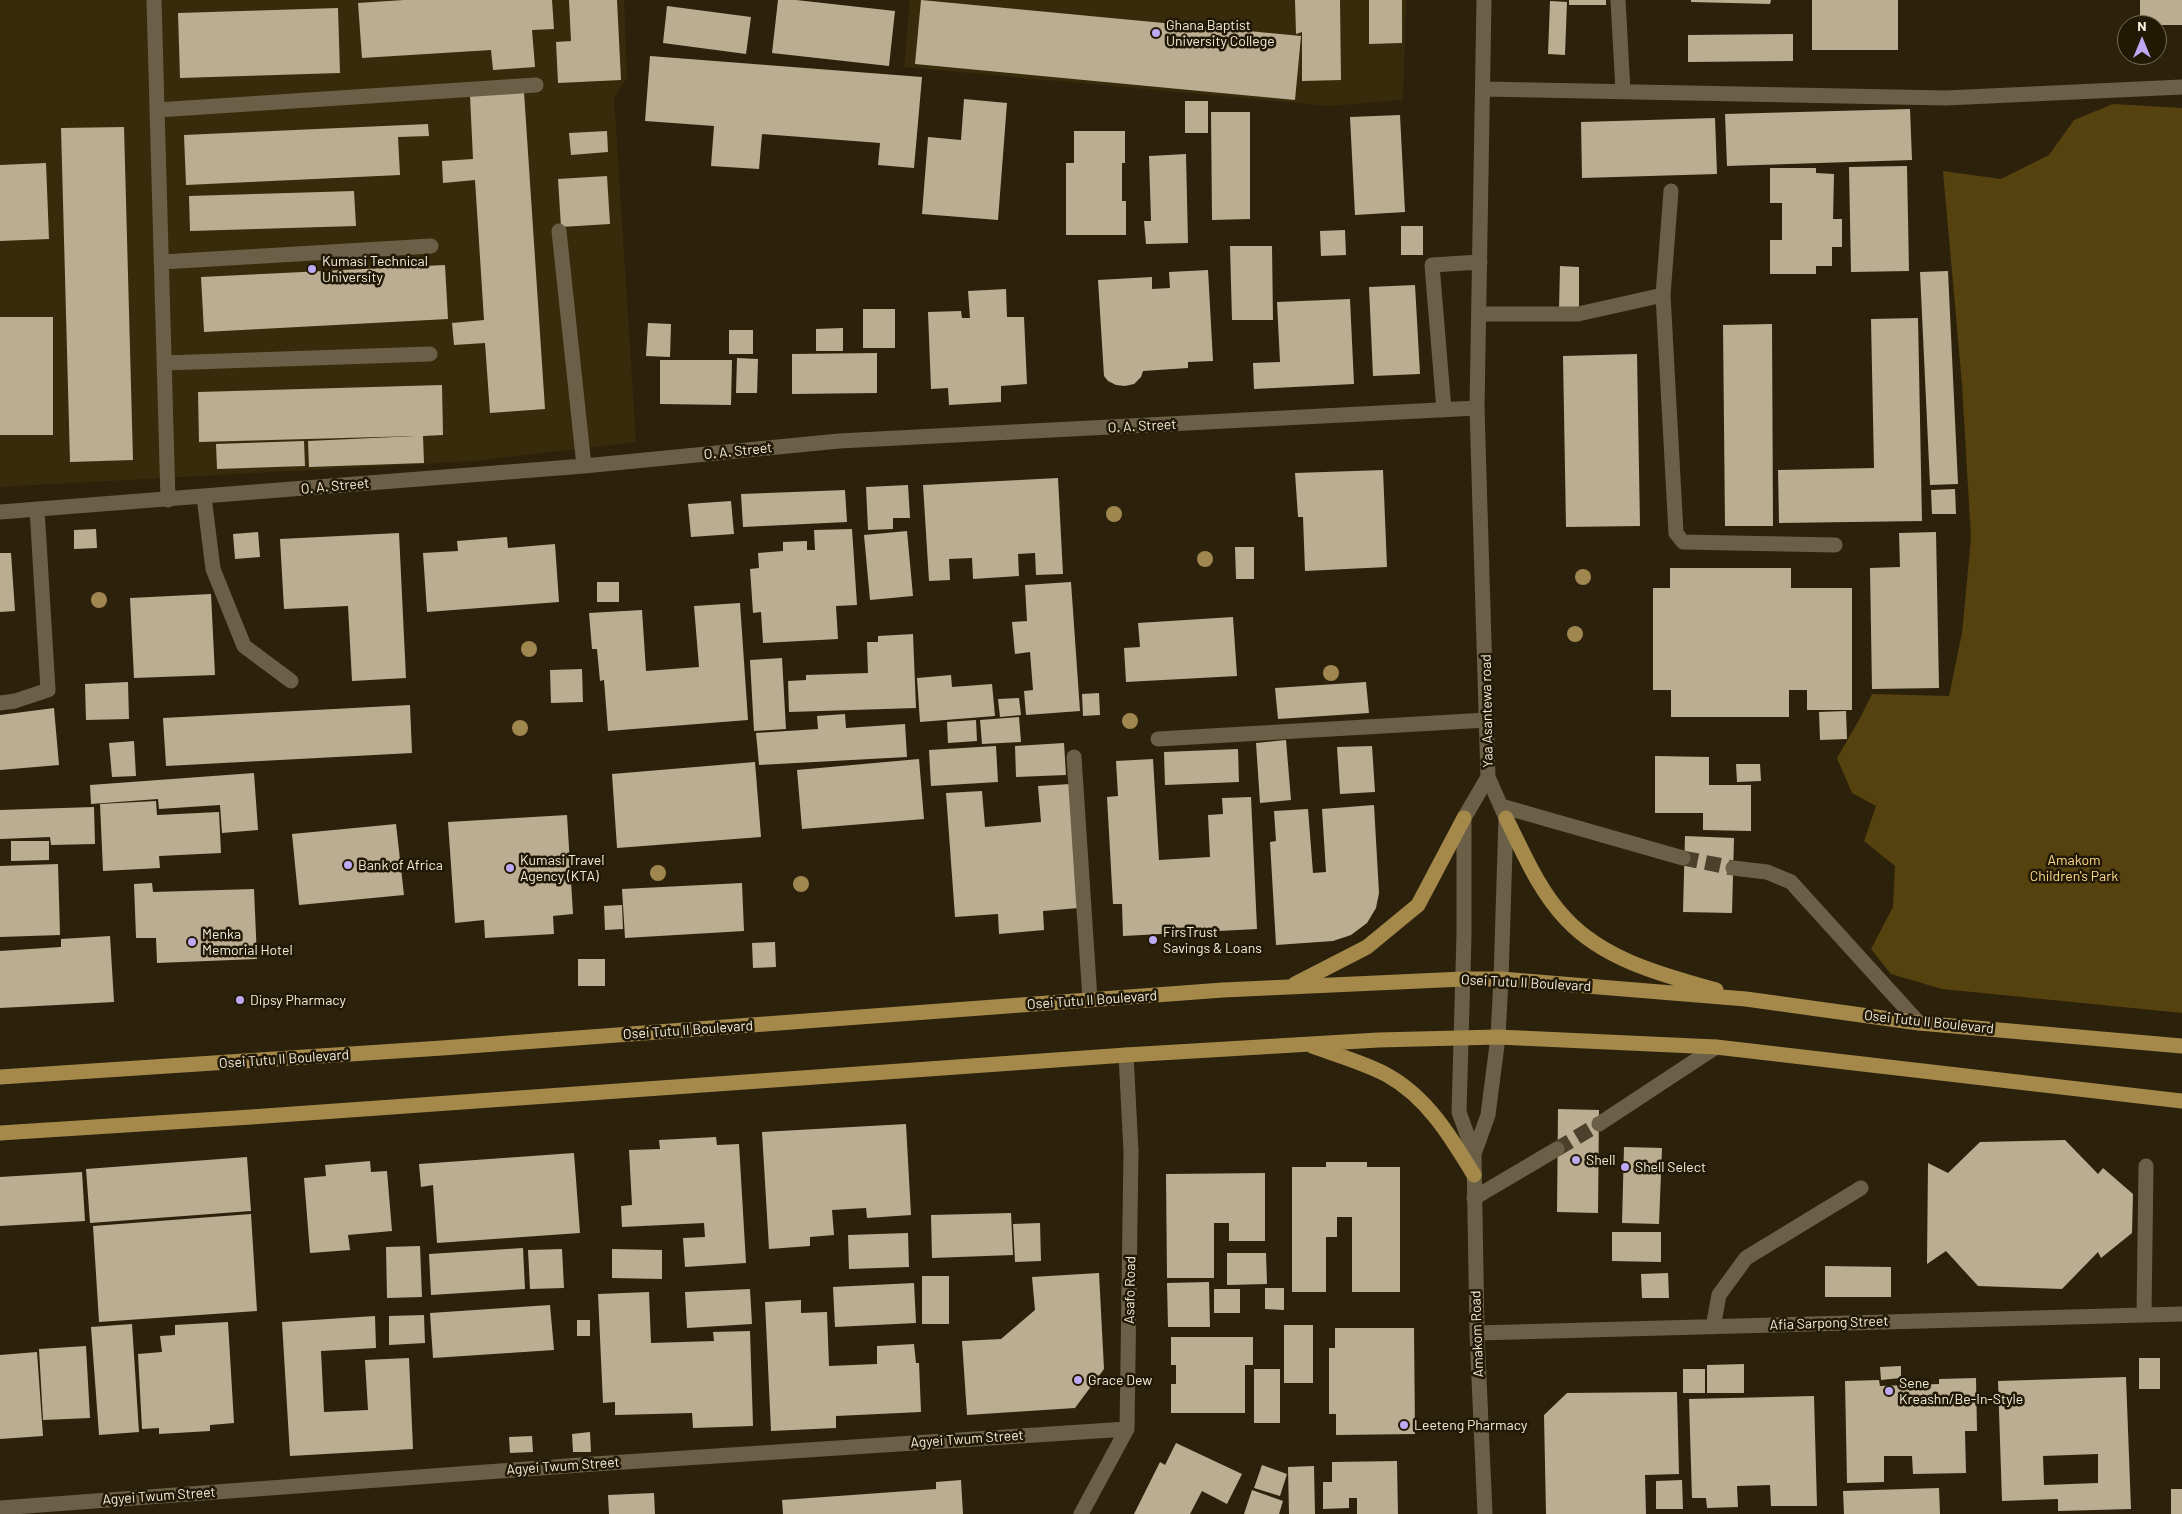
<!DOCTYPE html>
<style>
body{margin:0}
#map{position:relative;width:2182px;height:1514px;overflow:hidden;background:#2c220b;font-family:Barlow,sans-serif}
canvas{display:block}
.north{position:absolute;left:2117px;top:15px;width:50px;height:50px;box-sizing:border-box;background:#221903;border:1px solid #756d5b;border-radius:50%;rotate:0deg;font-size:14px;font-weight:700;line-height:20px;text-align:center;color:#f2ecde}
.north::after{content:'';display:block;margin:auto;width:18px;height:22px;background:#bea9f5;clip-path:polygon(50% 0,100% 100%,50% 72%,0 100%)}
</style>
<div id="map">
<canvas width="2182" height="1514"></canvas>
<div class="north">N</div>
</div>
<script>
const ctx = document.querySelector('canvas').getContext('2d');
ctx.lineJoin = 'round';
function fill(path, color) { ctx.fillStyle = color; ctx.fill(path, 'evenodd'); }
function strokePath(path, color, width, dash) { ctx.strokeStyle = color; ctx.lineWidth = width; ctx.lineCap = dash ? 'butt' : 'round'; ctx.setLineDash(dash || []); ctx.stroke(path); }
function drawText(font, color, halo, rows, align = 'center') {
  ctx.font = font + ' Barlow,sans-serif'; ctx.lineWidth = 5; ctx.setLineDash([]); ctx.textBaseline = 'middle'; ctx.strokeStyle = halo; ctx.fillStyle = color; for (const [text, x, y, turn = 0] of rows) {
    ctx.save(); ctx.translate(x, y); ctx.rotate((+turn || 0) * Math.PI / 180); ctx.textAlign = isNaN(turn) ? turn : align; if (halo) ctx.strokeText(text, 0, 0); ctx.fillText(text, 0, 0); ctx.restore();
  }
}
const built = new Path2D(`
 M0 0H624L627 78 614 97 636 442 475 461 0 487Z
 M910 0H1406L1403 100 1330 106 904 67Z`);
const green = new Path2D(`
 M2113 104 2182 108V1013L1942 989 1891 974 1871 949 1893 907 1895 866 1864 841 1876 806 1852 793 1837 758 1859 720 1872 694 1949 696 1962 633 1971 538 1962 384 1943 171 2001 179 2049 155 2074 120Z`);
const building = new Path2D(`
 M404 0H552L554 29 532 30 535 67 493 70 491 50 362 58 358 3Z
 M569 0H617L621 80 558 83 556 42 571 41Z
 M778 0H796L895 11 889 66 772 53Z
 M921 0 1301 36 1295 100 915 64Z
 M1295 0H1340L1341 80 1302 81V32L1296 34Z
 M1369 0H1402V43L1369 44Z
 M1569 0H1606V5H1569Z
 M1691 0H1771L1770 4 1691 2Z
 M1812 0H1898V50H1812Z
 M2140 0H2182V25H2140Z
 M1550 1 1567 2 1565 55 1548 54Z
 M667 6 751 17 746 54 663 43Z
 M338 8 340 73 180 78 178 13Z
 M1793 34V61L1688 62V35Z
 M650 56 922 77 914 168 878 165 880 143 762 134 759 169 711 166 714 126 645 121Z
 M524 92 545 409 490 413 485 343 454 345 452 323 484 320 475 180 443 183 442 161 473 159 470 96Z
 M964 99 1007 103 998 220 922 214 928 137 961 140Z
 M1185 101H1208V133H1185Z
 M1910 109 1912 160 1727 166 1725 114Z
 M1211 112H1250V219L1212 220Z
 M1400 115 1405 212 1355 215 1350 117Z
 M1715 118 1717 174 1582 178 1581 122Z
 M428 124 429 136 398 137 400 175 186 185 184 135Z
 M124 127 133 460 70 462 61 128Z
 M607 131 608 152 571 155 569 133Z
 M1074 131H1125V163H1122V201H1126V235H1066V163H1074Z
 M1186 154 1188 243 1146 244 1144 221H1151L1149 156Z
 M46 163 49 239 0 241V165Z
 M1907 166 1909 271 1851 272 1849 167Z
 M1770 168H1816V173L1834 174 1833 219H1842V247H1832V266H1816V274H1770V240H1782V203H1770Z
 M607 176 610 224 561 227 558 179Z
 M354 191 356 226 190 231 189 196Z
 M1401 226H1423V255H1401Z
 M1345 230 1346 255 1321 256 1320 231Z
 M1230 246H1272L1273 320H1232Z
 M445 265 448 319 204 332 201 277Z
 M1560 266 1579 267V311H1559Z
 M1208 270 1213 361 1188 362V368L1143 371 1141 377 1134 384 1125 386 1116 385 1108 381 1104 376 1098 280 1152 277V289L1170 288 1169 272Z
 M1948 271 1958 484 1930 485 1920 272Z
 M1415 285 1420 374 1373 376 1369 287Z
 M1006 289 1007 317H1024L1027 384 1001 386V402L949 405 948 388 931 389 928 312 961 311 962 318H970L968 291Z
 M1350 299 1354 384 1254 389 1253 363 1280 362 1277 302Z
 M863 309H895V348H863Z
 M0 317H53V435H0Z
 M1918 318 1922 521 1779 523 1778 470 1874 468 1871 319Z
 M648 323 671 324 670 357 646 356Z
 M1772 324 1773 526H1725L1723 325Z
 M843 328V351H816V329Z
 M729 330H753V354H729Z
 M877 353V393L792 394V354Z
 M1637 354 1640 526 1566 527 1563 356Z
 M737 358 758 359 757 393H736Z
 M660 360H732L731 405 660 404Z
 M442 385 443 435 423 436 424 463 309 467 308 441 416 436 199 442 198 392Z
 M304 441 305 466 217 469 216 444Z
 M1383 470 1387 567 1305 571 1303 517H1298L1295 473Z
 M1058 478 1063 574 1036 575 1035 553 1018 554 1019 576 973 579 972 558 949 559 950 580 929 581 923 485Z
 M908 485 910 518H893V529L868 530 866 487Z
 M1955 489 1956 514H1932L1931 490Z
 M845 490 847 522 743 527 741 494Z
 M731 501 734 534 691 537 688 504Z
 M96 529 97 548 74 549V530Z
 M852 529 857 605 836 606 838 639 763 643 761 612 753 613 750 569 759 568 758 553 783 551V542L807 541V550H815L814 530Z
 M907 531 913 596 870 600 864 535Z
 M258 532 260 557 235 559 233 534Z
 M1936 532 1939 688 1872 689 1870 568 1900 567 1899 533Z
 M399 533 406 678 352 681 348 606 284 609 280 539Z
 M507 537 508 548 555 544 559 602 427 612 423 553 458 551 457 541Z
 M1235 547H1254V579H1236Z
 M0 553H11L15 611 0 612Z
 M1670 568H1791V588H1852V710H1807V690H1789V717H1671V690H1653V588H1670Z
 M597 582H619V602H597Z
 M1071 582 1080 711 1026 715 1024 691 1033 690 1030 652 1015 654 1012 622 1027 621 1025 585Z
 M211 594 215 675 134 678 130 598Z
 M740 603 748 720 608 731 604 680 600 681 597 649H592L589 613 642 610 646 671 699 667 694 606Z
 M1233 617 1237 676 1126 682 1124 648 1140 647 1138 623Z
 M913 634 916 708 789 712 788 681 806 680V675L868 673 867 642H878V636Z
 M782 658 786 729 754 731 750 660Z
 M582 669 583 702 551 703 550 670Z
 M951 675 952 687 992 684 995 716 920 722 917 678Z
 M128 682 129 719 86 720 85 684Z
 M1366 682 1369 713 1278 719 1275 688Z
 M1099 693 1100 715 1083 716 1082 694Z
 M1019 698 1021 715 1000 717 998 699Z
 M410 705 412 753 166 766 163 718Z
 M54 708 59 765 0 770V715Z
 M1846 711 1847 739 1820 740 1819 712Z
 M845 714 846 728 905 724 907 757 759 765 756 733 818 729 817 716Z
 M1019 717 1021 742 982 744 980 720Z
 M976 720 977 741 948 743 947 722Z
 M1286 740 1291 800 1260 803 1256 743Z
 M134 741 136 776 112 777 109 743Z
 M1064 743 1066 775 1016 777 1015 746Z
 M996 746 998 782 931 786 929 750Z
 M1372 746 1375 792 1340 794 1337 747Z
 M1238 749 1239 782 1165 785 1164 752Z
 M1655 756 1709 757V785H1751V831L1703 830V813H1655Z
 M919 759 924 819 802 829 797 770Z
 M1153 759 1159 860 1210 857 1208 815 1223 814 1222 798 1251 797 1257 929 1123 936 1122 904H1113L1107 797 1118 796 1116 761Z
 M755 762 761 837 617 848 612 774Z
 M1736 764H1760L1761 781 1737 782Z
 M254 773 258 830 222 833 220 805 159 809 158 799 91 804 90 785Z
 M1070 784 1079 908 1043 911 1044 930 999 934 998 914 955 917 946 793 982 791 985 827 1041 822 1038 786Z
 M156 801 157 815 219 812 221 853 159 856 160 868 103 871 100 804Z
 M1374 805 1379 893 1376 908 1367 923 1351 935 1333 941 1276 945 1270 842 1276 841 1274 811 1308 809 1313 873 1326 872 1322 809Z
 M94 807 95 844 51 845 50 837 0 839V810Z
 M567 815 573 914 553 916 554 934 485 938 484 920 455 923 448 822Z
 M396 824 404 895 299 905 292 834Z
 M1685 836 1734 838 1732 913 1683 912Z
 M11 841H49V860L11 861Z
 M58 864 60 935 0 937V866Z
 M152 883 153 892 254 889 257 959 157 963 156 938H136L134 884Z
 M742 883 744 931 625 938 622 889Z
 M622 905 623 929 605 930 604 906Z
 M110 936 114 1002 0 1008V951L61 947V939Z
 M775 942 776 967 753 968 752 943Z
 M578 959H605V986H578Z
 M1558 1109 1599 1110 1598 1213 1557 1212Z
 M906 1124 911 1215 867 1218 866 1208 832 1210 834 1235 810 1237V1246L769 1249 762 1132Z
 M716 1137 717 1145 739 1144 746 1263 685 1267 683 1238 705 1237 704 1223 622 1227 621 1206 632 1205 629 1150 660 1149 659 1140Z
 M2065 1140 2098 1174 2103 1168 2133 1194 2132 1233 2101 1258 2098 1252 2062 1289 1978 1286 1946 1251 1927 1264 1928 1163 1948 1173 1980 1142Z
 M1624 1147 1662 1148 1659 1224 1622 1223Z
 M574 1153 580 1233 437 1243 433 1185 421 1187 419 1164Z
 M247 1157 251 1211 90 1223 86 1169Z
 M370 1161 371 1172 387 1171 392 1231 348 1235 350 1250 310 1253 304 1178 326 1176 325 1165Z
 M1326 1162H1367V1167H1400V1292H1352V1217H1337V1237H1326V1292H1292V1167H1326Z
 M82 1172 85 1221 0 1226V1177Z
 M1265 1173V1241H1229V1223H1214V1278H1167L1166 1174Z
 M1011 1213 1013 1255 932 1258 931 1215Z
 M251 1214 257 1311 99 1322 93 1226Z
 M1040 1223 1041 1261 1015 1262 1013 1224Z
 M1612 1232H1661V1262L1612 1261Z
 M908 1233 909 1267 849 1269 848 1235Z
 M420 1246 422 1297 387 1298 386 1247Z
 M523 1248 525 1289 431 1295 429 1254Z
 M562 1249 564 1288 530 1289 528 1250Z
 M612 1249 662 1250V1279L612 1278Z
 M1227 1253H1266L1267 1284 1227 1285Z
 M1825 1266 1891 1267V1297H1825Z
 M1099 1273 1104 1369 1075 1408 967 1415 962 1341 1001 1339 1035 1310 1032 1277Z
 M1668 1273 1669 1298H1642L1641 1274Z
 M922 1276H949V1324H922Z
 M1209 1282 1210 1327H1168L1167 1283Z
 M914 1283 916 1323 835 1327 833 1287Z
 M1265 1288H1284V1310L1265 1309Z
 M750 1289 752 1324 687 1328 685 1292Z
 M1214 1289H1240V1313H1214Z
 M649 1292 651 1343 714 1341 713 1332 750 1331 753 1426 693 1428 692 1413 615 1415V1402L603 1403 598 1294Z
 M801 1300V1313L827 1312 829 1366 877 1364V1346L914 1344 916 1363H919L921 1412 836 1416V1428L771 1431 765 1302Z
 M550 1305 554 1350 433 1358 430 1313Z
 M424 1315 425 1343 389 1345V1316Z
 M375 1316 376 1348 321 1351 324 1412 368 1410 365 1360 409 1358 413 1449 290 1456 282 1322Z
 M577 1320H590V1336H577Z
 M228 1322 234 1423 210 1425V1431L159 1434V1428L142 1429 138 1354 162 1352 160 1336 175 1335V1325Z
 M132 1324 139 1432 99 1435 91 1327Z
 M1284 1325H1313V1383H1284Z
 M1335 1328H1414L1415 1434 1336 1435V1414H1329V1348H1335Z
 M1171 1337H1253V1365H1245V1413H1171V1384H1176V1365H1171Z
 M86 1346 90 1418 43 1420 39 1349Z
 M37 1352 43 1436 0 1439V1355Z
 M2139 1358H2160V1389H2139Z
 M1744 1364V1393H1707V1365Z
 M1901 1366V1378L1881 1380 1880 1367Z
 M1254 1369H1280V1423H1254Z
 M1683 1369H1705V1393H1683Z
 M2126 1377 2131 1509 2058 1511V1499L2002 1501 1998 1381ZM2098 1454V1483L2044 1485 2043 1456Z
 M1976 1378 1977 1431H1965L1966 1473 1913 1474 1912 1456H1884V1482L1847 1483 1845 1381 1879 1380 1880 1386 1939 1384V1379Z
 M1677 1392 1679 1474 1645 1475 1646 1514H1546L1544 1415 1567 1393Z
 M1814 1396 1817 1506H1771L1770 1485 1737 1486 1738 1507 1707 1508 1706 1498H1692L1689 1399Z
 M590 1432 591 1452H573L572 1434Z
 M532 1436 533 1452 510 1453 509 1437Z
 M1176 1443 1242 1474 1227 1504 1202 1491 1190 1514H1134L1160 1462 1165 1465Z
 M1397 1461 1398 1514H1357V1498H1349V1508L1323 1509V1482H1332V1462Z
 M1262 1465 1287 1474 1280 1496 1254 1488Z
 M1314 1466 1315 1514H1289L1288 1467Z
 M961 1480 963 1514H783L782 1500 936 1489V1482Z
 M1682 1480 1683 1509H1656V1481Z
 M1939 1488 1940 1514H1844L1843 1491Z
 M2171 1489H2182V1514H2171Z
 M1252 1490 1283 1501 1279 1514H1244Z
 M654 1493 655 1514H609L608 1495Z`);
const minorTunnel = new Path2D(`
 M1683 858 1733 868
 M1557 1149 1599 1124`);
const minor = new Path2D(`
 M154 0 168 500
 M1484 0 1477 408 1488 777 1464 818V935L1459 1112 1474 1154 1477 1333 1485 1514
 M1618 0 1623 91
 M1483 89 1946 98 2182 87
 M157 110 536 85
 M1671 191 1663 295 1676 533 1683 542 1835 545
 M559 231 584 466
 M162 262 431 246
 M1479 314H1578L1663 295
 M164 363 430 354
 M1444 410 1432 265 1480 262
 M204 497 213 569 244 646 291 681
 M0 512 584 466 839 441 1477 408
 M0 703 15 701 48 690 37 509
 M1158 739 1487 720
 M1074 757 1090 1000
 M1501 806 1683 858
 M1733 868 1767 872 1791 882 1919 1023
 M1599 1124 1716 1047
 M1474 1154 1488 1115 1498 1037 1501 979 1506 818 1488 777
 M1474 1198 1557 1149
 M2144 1315 2146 1166
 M1713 1327 1719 1295 1746 1258 1861 1188
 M1477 1333 2182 1314
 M0 1508 594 1464 1127 1429
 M1081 1514 1127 1429 1131 1151 1126 1055`);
const major = new Path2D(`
 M1506 818C1523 852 1539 891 1566 919 1604 960 1663 975 1716 990
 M1295 984 1367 947 1418 905 1464 818
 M1312 1046C1336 1055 1365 1063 1387 1075 1427 1097 1451 1137 1474 1175
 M0 1077 442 1048 1223 990 1463 979H1501L1746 999 1919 1023 2182 1046
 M0 1133 251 1117 1126 1055 1378 1040 1498 1037 1716 1047 2182 1101`);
const trees = [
 [1114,514],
 [1205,559],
 [1583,577],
 [99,600],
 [1575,634],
 [529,649],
 [1331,673],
 [1130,721],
 [520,728],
 [658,873],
 [801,884]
];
const markers = [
 [1156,33,5,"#bea9f5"],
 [312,269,5,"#bea9f5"],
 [348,865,5,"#bea9f5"],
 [510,868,5,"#bea9f5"],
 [1153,940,5,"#bea9f5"],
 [192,942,5,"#bea9f5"],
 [240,1000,5,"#bea9f5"],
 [1576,1160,5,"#bea9f5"],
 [1625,1167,5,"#bea9f5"],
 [1078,1380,5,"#bea9f5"],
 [1889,1391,5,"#bea9f5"],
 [1404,1425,5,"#bea9f5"]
];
const poiNames = [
 ["Ghana Baptist",1166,25],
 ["University College",1166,41],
 ["Kumasi Technical",322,261],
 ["University",322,277],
 ["Kumasi Travel",520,860],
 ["Agency (KTA)",520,876],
 ["Bank of Africa",358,865],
 ["FirsTrust",1163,932],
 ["Savings & Loans",1163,948],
 ["Menka",202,934],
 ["Memorial Hotel",202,950],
 ["Dipsy Pharmacy",250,1000],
 ["Shell",1586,1160],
 ["Shell Select",1635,1167],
 ["Grace Dew",1088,1380],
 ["Sene",1899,1383],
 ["Kreashn/Be-In-Style",1899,1399],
 ["Leeteng Pharmacy",1414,1425]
];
const streetNames = [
 ["O. A. Street",1142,426,-3],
 ["O. A. Street",738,451,-6],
 ["O. A. Street",335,486,-5],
 ["Yaa Asantewa road",1487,711,-91],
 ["Osei Tutu II Boulevard",1526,983,3],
 ["Osei Tutu II Boulevard",1092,1000,-4],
 ["Osei Tutu II Boulevard",1929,1022,6],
 ["Osei Tutu II Boulevard",688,1030,-4],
 ["Osei Tutu II Boulevard",284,1059,-4],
 ["Asafo Road",1130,1290,-89],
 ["Afia Sarpong Street",1829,1323,-2],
 ["Amakom Road",1477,1334,-92],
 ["Agyei Twum Street",967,1439,-4],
 ["Agyei Twum Street",563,1466,-4],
 ["Agyei Twum Street",159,1496,-4]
];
const parkNames = [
 ["Amakom",2074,860],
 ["Children's Park",2074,876]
];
fill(built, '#382b0c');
fill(green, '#56420f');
fill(building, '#baad92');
strokePath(minorTunnel, '#4a402b', 15, [15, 8]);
strokePath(minor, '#6b6047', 15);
strokePath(major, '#a4894b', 15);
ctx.fillStyle = '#a08750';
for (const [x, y] of trees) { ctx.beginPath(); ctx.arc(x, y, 8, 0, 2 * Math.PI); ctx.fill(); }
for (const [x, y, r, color] of markers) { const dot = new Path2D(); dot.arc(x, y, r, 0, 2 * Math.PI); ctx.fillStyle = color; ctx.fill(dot); strokePath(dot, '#221903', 2); }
drawText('14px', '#f2ecde', '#221903', poiNames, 'left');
drawText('14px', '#f2ecde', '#221903', streetNames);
drawText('14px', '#feda88', '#221903', parkNames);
</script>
